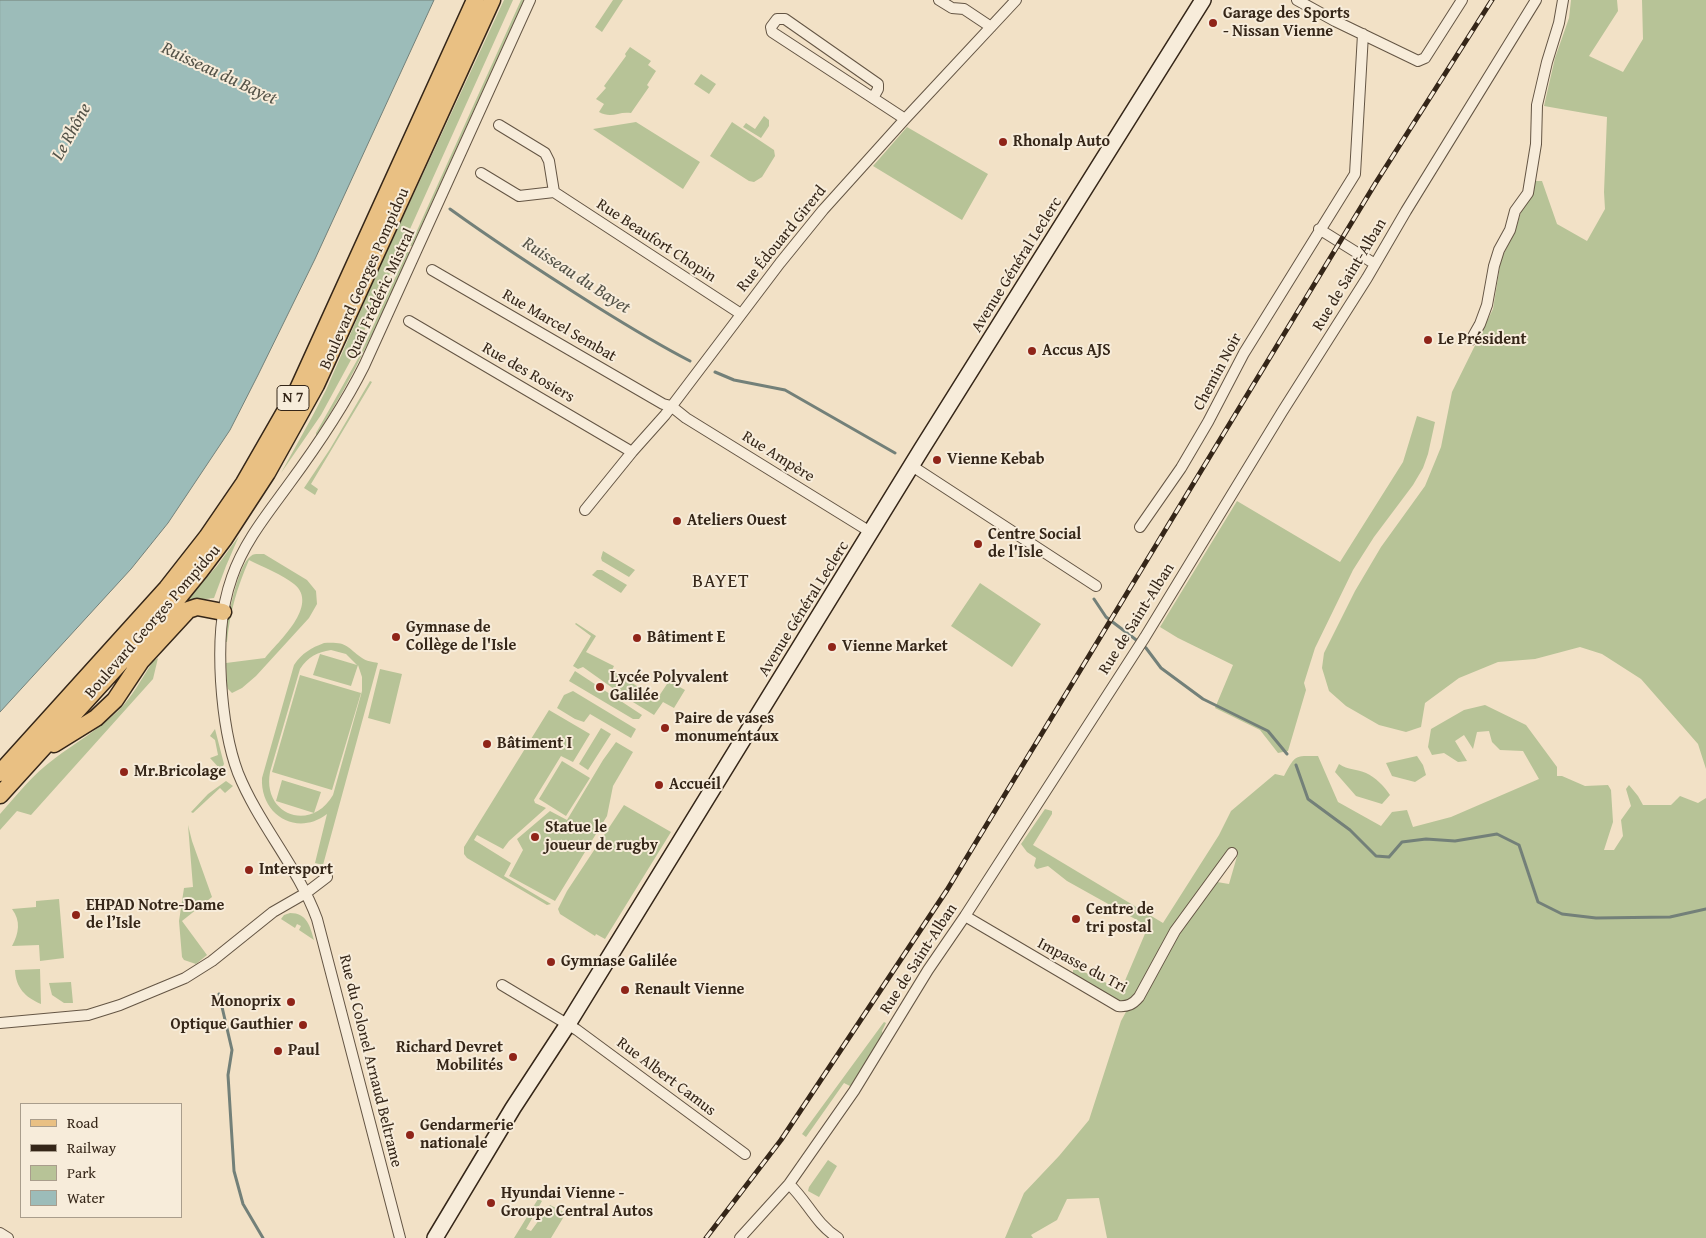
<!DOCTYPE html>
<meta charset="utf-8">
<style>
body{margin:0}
#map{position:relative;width:1706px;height:1238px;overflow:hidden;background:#f2e1c6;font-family:"Gentium Book Plus",serif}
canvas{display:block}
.legend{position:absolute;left:20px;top:1103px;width:162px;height:115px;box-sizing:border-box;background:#f7ecda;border:1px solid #a99d8c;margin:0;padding:6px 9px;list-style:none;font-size:15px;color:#352618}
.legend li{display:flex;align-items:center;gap:10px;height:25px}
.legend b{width:25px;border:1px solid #a99d8c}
</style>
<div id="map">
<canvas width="1706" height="1238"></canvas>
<ul class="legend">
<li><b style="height:6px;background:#e9c083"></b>Road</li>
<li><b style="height:6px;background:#352618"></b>Railway</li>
<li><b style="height:14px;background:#b7c397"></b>Park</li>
<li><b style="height:14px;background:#9cbcb9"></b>Water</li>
</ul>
</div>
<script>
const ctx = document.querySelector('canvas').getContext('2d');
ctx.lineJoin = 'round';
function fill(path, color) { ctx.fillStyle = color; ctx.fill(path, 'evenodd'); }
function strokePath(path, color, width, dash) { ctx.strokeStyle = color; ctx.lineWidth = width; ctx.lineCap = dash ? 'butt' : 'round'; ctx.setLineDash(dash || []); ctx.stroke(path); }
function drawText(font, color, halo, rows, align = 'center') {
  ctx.font = font + ' "Gentium Book Plus",serif'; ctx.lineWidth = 4; ctx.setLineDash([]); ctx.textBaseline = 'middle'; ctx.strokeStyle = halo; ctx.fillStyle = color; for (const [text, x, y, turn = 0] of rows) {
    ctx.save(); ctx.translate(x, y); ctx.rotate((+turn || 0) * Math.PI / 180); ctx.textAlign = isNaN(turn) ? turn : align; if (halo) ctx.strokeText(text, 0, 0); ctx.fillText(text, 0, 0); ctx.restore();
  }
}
const green = new Path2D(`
 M504 0H513L352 358 321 415 281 473 312 417 326 390 377 273Z
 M521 0H524L412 246H410Z
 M613 0H623L602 32 595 27Z
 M1571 0H1617L1618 11 1589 56 1623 72 1643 39 1642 0H1706V769L1698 744 1641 679 1602 654 1580 647 1535 659 1498 662 1459 678 1425 703 1421 727 1406 732 1379 725 1346 706 1329 691 1322 668 1324 653 1355 591 1381 547 1425 486 1441 447 1452 392 1493 309 1501 259 1515 232 1521 212 1530 196 1535 181H1542L1557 224 1587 241 1605 209 1604 192 1607 117 1544 106 1555 58 1569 18Z
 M630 47 651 61 648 65 656 71 647 85 649 87 631 113C618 111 612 119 599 112L604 104 596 99 606 88 604 86 626 56 625 54Z
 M701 74 716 84 709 94 694 84Z
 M764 116 769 120V126L761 138 743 127 746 123 755 129Z
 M636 122 700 162 683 189 593 129Z
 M732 122 774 150 775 156 762 177 754 182 749 181 710 156Z
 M907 127 988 174 962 220 873 166Z
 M407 252H410C381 316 354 378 316 436V433L360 355Z
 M370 381 372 382 311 484 318 489 315 495 304 488 330 449Z
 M1417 416 1435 422 1428 454 1423 468 1413 485 1374 537 1353 570 1315 648 1304 683 1306 690 1288 751 1278 753 1260 730 1215 708 1233 665 1178 638 1160 627 1237 501 1340 562 1403 462Z
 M239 536 226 566 214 598 198 600 164 625 217 566Z
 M603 551 635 570 629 577 602 561 601 558Z
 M258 554H264L307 580 316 591 317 604 309 618 256 676 242 688 232 693 228 689 227 686 226 663 265 658C278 642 320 605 294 584 283 575 263 567 249 560 237 588 230 611 227 642H225C226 625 237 565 251 556 253 554 256 554 258 554Z
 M597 570H602L627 585 621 593 592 575Z
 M980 583 1041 624 1012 667 951 626Z
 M576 623 596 636 586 652 614 666 612 670 657 699 669 681 685 690 674 708 663 702 654 715 628 699 583 667 578 669 573 666 591 636 575 624Z
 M324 643C348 642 345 646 362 658 366 661 373 662 378 663L323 865 315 863 327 814C297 837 260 815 262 778L294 665C302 653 311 648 324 643ZM331 650 346 654 357 665 320 654 313 675 351 686 358 665 362 677V691L333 795C311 833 262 815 270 772L300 669C308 657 317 652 331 650Z
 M158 658 153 679 31 815 17 811 0 830V814C17 795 33 774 54 759 75 743 98 730 118 711 133 696 142 678 153 661Z
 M380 669 402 674 390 724 368 718Z
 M575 671 642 715 639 719H633L569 681Z
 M300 675 361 693 332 790 272 772Z
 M573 691 636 729 631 738 590 714 584 722 575 719 557 708 564 695Z
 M1485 705 1526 725 1557 767V776H1562L1585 786 1608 785 1611 790 1613 822 1604 850H1614L1623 836 1621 820 1631 806 1626 789 1629 785 1638 796 1643 805H1671L1680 796 1698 803 1706 798V1238H1107L1099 1198 1067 1199 1057 1220 1031 1235 1033 1238H1005L1024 1193 1059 1156 1089 1120 1121 1021 1127 1010 1139 1003 1145 995 1180 930 1217 882 1229 884 1238 853 1232 848 1172 930 1139 995 1128 1002H1117L1073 974V970H1080L1121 990 1147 929 1144 924 1067 881 1048 866 1037 869 1034 866 1036 858 1027 852 1021 844 1045 809 1052 811V814L1033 845 1163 923 1219 835 1231 811 1275 774 1284 776C1296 754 1294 756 1318 756L1338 802 1381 826 1392 812 1407 810 1413 827 1451 817 1539 779 1523 751 1500 750 1492 742 1489 731 1477 732 1473 749 1464 735 1455 741 1467 761 1458 762 1444 753 1432 755 1428 747 1431 729 1464 710Z
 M549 710 590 734 573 762 561 756 534 800 535 803 546 808 509 841 503 849 477 835 474 840 511 863 504 876 551 904 547 905 467 858 464 854V847Z
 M601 728 611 734 588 770 579 764Z
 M215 729 224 764 221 770 210 758 218 755 215 740 210 736Z
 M616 742 633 752 613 786 607 816 555 901 509 876 523 850 517 839 550 811 567 820 603 760Z
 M1417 756 1423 765 1426 775 1415 782 1392 776 1386 763Z
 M562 761 590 778 566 816 539 799Z
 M1339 764C1348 770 1357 769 1366 773 1375 777 1385 787 1390 795L1382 804 1356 796 1335 772Z
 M282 780 321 792 314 813 276 801Z
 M226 781 233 786 225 793 220 788 193 813 191 812 208 794Z
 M624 805 671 832 605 939 596 934 595 936 560 914 558 909 567 891Z
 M188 825 192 841 212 897 182 921 207 955 196 964 184 960 182 957 179 921 184 888 193 887Z
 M59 899 64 958 40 961 39 945 12 946C19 933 21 921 12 909L36 907V901Z
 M290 913C307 913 310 926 314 940L299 930 301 926 297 924 295 928 281 919 284 915Z
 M40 969 41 1004C25 997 16 988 15 970Z
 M71 982 73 1003H64L52 995 49 983Z
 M884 1022 886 1023 882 1031 883 1034 854 1084 850 1086 844 1083 806 1137 802 1134Z
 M828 1160 837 1166 819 1197 808 1191 809 1187Z
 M538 1199 542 1201 526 1229 531 1231 550 1205 566 1213 551 1238H514Z`);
const water = new Path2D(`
 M0 0H434L315 259 258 375 230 430 168 523 131 569 0 712Z`);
const stream = new Path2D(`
 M450 209C497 243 545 274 594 305 626 325 657 344 690 361
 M715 372 734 380 785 390 895 453
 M1094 599 1106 617 1135 639 1146 648 1161 668 1203 699 1268 731 1287 754
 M1296 765 1308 799 1350 830 1376 856 1389 857 1402 842 1426 839 1455 841 1497 834 1519 845 1538 902 1562 914 1596 918 1670 917 1706 909
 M219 994 232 1050 228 1075 234 1171 243 1204 263 1238`);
const street = new Path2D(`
 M939 0 952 8 964 9 991 27
 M1297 0 1335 21 1418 61 1425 58 1462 0
 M873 98 878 89V84L785 19H777L771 27 772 32C817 61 861 90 905 119
 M499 125 545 153 549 161 554 192
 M481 173 519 196 554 192 741 314
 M1319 229 1375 264
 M432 270 663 404 671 406 686 418 872 533
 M409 321 632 452
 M1471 340 1480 324 1487 305 1494 266 1499 250 1510 230 1515 211 1528 193 1536 144 1537 105 1547 62 1559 23 1563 0
 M912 466 1096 586
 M585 510 632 452 665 415 780 263 823 210 905 119 1016 0
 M1140 527 1181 468 1208 422 1244 353 1355 174 1363 34
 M965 916 1118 1006C1128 1007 1133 1004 1139 997L1175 931 1232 853
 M502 985 577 1030 745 1154
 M0 1023 88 1015 120 1005 185 978 212 961 273 912 306 893 327 877
 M789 1184C808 1202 815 1223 838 1238
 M0 1233 8 1238
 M400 1238 317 919C298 867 259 825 238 773 227 744 223 712 221 681 219 645 220 611 232 577 244 542 268 513 289 484 317 446 343 408 364 366L530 0
 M740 1238 789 1184 854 1091 928 970 965 916 1145 637 1282 412 1367 278 1406 211 1536 0`);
const secondary = new Path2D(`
 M435 1238 513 1108 568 1024 921 450 1203 0`);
const primary = new Path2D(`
 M54 744 96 718 115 700 141 661 188 610 197 607 223 612
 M0 773 167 588 207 537 244 483 298 389 475 0
 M0 795 170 608 200 571 224 539 267 473 316 385 492 0`);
const rail = new Path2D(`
 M706 1238 781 1140 947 890 1375 184 1492 0`);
const markers = [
 [1213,23,5,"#8f2418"],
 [1003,142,5,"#8f2418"],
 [1428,340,5,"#8f2418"],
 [1032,351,5,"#8f2418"],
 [937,460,5,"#8f2418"],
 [677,521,5,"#8f2418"],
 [978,544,5,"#8f2418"],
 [396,637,5,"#8f2418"],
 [637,638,5,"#8f2418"],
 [832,647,5,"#8f2418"],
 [600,687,5,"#8f2418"],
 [665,728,5,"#8f2418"],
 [487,744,5,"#8f2418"],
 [124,772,5,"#8f2418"],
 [659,785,5,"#8f2418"],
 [535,837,5,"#8f2418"],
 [249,870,5,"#8f2418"],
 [76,915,5,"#8f2418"],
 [1076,919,5,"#8f2418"],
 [551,962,5,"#8f2418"],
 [625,990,5,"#8f2418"],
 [291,1002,5,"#8f2418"],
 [303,1025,5,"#8f2418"],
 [278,1051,5,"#8f2418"],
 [513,1057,5,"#8f2418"],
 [410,1135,5,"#8f2418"],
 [491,1203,5,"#8f2418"]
];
const shields = [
 [293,398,32]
];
const shieldNames = [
 ["N 7",293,398]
];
const poiNames = [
 ["Garage des Sports",1223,14],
 ["- Nissan Vienne",1223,32],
 ["Rhonalp Auto",1013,142],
 ["Le Président",1438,340],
 ["Accus AJS",1042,351],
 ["Vienne Kebab",947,460],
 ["Ateliers Ouest",687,521],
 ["Centre Social",988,535],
 ["de l'Isle",988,553],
 ["Gymnase de",406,628],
 ["Collège de l'Isle",406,646],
 ["Bâtiment E",647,638],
 ["Vienne Market",842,647],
 ["Lycée Polyvalent",610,678],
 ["Galilée",610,696],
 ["Paire de vases",675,719],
 ["monumentaux",675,737],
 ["Bâtiment I",497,744],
 ["Mr.Bricolage",134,772],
 ["Accueil",669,785],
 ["Statue le",545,828],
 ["joueur de rugby",545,846],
 ["Intersport",259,870],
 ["EHPAD Notre-Dame",86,906],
 ["de l’Isle",86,924],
 ["Centre de",1086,910],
 ["tri postal",1086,928],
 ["Gymnase Galilée",561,962],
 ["Renault Vienne",635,990],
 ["Monoprix",281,1002,"right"],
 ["Optique Gauthier",293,1025,"right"],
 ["Richard Devret",503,1048,"right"],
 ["Mobilités",503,1066,"right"],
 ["Paul",288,1051],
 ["Gendarmerie",420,1126],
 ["nationale",420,1144],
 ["Hyundai Vienne -",501,1194],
 ["Groupe Central Autos",501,1212]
];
const streetNames = [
 ["Rue Édouard Girerd",782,239,-51],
 ["Rue Beaufort Chopin",656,241,33],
 ["Avenue Général Leclerc",1017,265,-58],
 ["Rue de Saint-Alban",1350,275,-59],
 ["Boulevard Georges Pompidou",365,279,-66],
 ["Quai Frédéric Mistral",381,294,-65],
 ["Rue Marcel Sembat",559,326,30],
 ["Chemin Noir",1218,372,-62],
 ["Rue des Rosiers",528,373,30],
 ["Rue Ampère",778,457,32],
 ["Avenue Général Leclerc",804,609,-58],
 ["Rue de Saint-Alban",1137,619,-58],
 ["Boulevard Georges Pompidou",153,622,-49],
 ["Rue de Saint-Alban",919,959,-57],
 ["Impasse du Tri",1082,966,28],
 ["Rue du Colonel Arnaud Beltrame",370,1061,76],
 ["Rue Albert Camus",666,1077,37]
];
const waterNames = [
 ["Ruisseau du Bayet",219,74,25],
 ["Le Rhône",72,132,-61],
 ["Ruisseau du Bayet",576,276,33]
];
const quarterNames = [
 ["BAYET",721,582]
];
fill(green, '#b7c397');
fill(water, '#9cbcb9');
strokePath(water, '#738079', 1);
strokePath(stream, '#738079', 3);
strokePath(street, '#645544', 12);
strokePath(secondary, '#352618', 18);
strokePath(primary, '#352618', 19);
strokePath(street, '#f7ecda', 10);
strokePath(secondary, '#f7ecda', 15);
strokePath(primary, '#e9c083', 16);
strokePath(rail, '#352618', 5);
strokePath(rail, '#f7ecda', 3, [9]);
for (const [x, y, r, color] of markers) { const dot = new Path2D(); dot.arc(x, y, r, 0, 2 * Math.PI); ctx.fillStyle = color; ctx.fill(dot); strokePath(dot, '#f7ecda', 2); }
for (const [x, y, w] of shields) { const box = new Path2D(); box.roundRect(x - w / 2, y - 12.5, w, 25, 4); ctx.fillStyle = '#f7ecda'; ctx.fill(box); strokePath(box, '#352618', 1); }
drawText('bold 15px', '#352618', null, shieldNames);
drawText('bold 16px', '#352618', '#f7ecda', poiNames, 'left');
drawText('16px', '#352618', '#f7ecda', streetNames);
drawText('italic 18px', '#545348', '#f7ecda', waterNames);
ctx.letterSpacing = '1px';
drawText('19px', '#352618', '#f7ecda', quarterNames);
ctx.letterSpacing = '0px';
</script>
